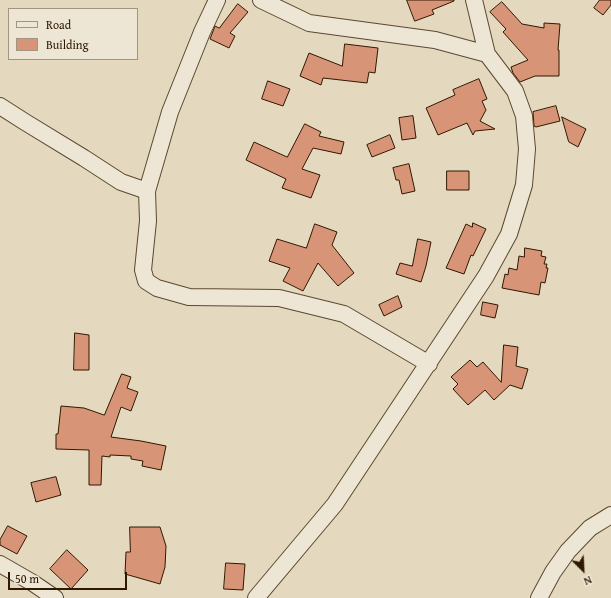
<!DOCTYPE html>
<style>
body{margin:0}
#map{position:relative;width:611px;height:598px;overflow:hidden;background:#e4d9be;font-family:"Gentium Book Plus",serif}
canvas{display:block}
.legend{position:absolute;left:8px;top:8px;width:130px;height:52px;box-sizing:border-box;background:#ede6d5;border:1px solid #a19480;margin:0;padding:5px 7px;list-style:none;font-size:12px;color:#2f1800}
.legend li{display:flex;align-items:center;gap:8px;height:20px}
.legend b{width:20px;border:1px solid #a19480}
.north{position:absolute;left:563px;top:550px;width:40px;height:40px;-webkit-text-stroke:3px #ede6d5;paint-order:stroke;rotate:156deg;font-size:11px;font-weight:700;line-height:16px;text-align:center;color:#2f1800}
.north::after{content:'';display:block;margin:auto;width:14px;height:18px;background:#2f1800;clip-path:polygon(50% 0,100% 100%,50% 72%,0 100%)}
.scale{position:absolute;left:8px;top:572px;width:119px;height:18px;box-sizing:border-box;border:2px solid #2f1800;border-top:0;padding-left:5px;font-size:12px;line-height:14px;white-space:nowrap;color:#2f1800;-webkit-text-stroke:3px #ede6d5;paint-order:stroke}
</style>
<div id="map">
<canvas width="611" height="598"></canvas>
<ul class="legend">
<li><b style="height:5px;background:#ede6d5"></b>Road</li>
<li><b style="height:11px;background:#d89477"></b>Building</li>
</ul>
<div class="north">N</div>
<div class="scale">50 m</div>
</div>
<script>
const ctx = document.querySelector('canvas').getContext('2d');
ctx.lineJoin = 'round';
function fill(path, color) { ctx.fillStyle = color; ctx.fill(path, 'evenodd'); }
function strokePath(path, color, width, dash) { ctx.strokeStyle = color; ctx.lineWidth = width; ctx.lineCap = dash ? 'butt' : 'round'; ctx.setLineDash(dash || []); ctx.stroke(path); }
const building = new Path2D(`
 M407 0H454V1L432 10 434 14 415 21Z
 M600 0H611V5L603 15 594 8Z
 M502 2 522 24 544 28V23L560 24 558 50H559V76H535L520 82 513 73 511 67 528 60 503 32 506 29 490 12Z
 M238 4 248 12 230 33 235 36 229 48 210 39 215 26 219 28Z
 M345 44 378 48 375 73 369 72 367 83 323 78 321 85 300 76 309 53 342 66Z
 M479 79 487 99 482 101 486 110 480 121 495 129 475 131 473 135 467 123 438 135 426 108 455 95 453 90Z
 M268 81 290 89 283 106 262 99Z
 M556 106 560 121 536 127 534 126 533 112Z
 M413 116 416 138 402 140 399 118Z
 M562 117 586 129 578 147 569 142Z
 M305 124 321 132 319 136 344 142 341 154 313 148 302 169 320 175 311 198 282 188 286 179 246 160 254 142 287 157Z
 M390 135 395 148 372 157 367 145Z
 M409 164 415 191 402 194 399 180H396L393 168Z
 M447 171H469V190H447Z
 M473 223 486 229 473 256 471 255 464 274 446 268 466 224 472 227Z
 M315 224 337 232 332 245 354 273 338 286 318 263 303 291 283 281 290 268 269 261 277 239 306 248Z
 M418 239 431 242 426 266 421 282 396 274 400 263 412 266Z
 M525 248 542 251 541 256 546 257 544 264H547L546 268H548L545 283 541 282 539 295 502 288 505 274 508 275 509 268 517 270 519 256 524 257Z
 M398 296 402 307 384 316 379 305Z
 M483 302 498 305 495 318 481 315Z
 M75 333 89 335V370H74Z
 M504 345 518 347 516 366 528 369 522 389 510 385 494 400 485 390 468 405 453 389 458 384 451 377 470 360 477 367 483 362 501 382Z
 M122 374 131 377 127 388 138 392 131 411 121 407 111 437 141 441 166 446 161 470 142 466 143 461 131 459V456L110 455V457L102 456 101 485H89V450L56 449V434H58L61 406 84 408 104 415Z
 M56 477 61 495 36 502 31 483Z
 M8 526 27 536 17 554 0 545V540Z
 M130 527H160L166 546 165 567 160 584 125 574 126 552H130Z
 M67 550 88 570 71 589 50 569Z
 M226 563 245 564 243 590 224 589Z`);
const minor = new Path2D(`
 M217 0 202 32 170 112 147 191 148 221 143 270 146 281 157 288 189 297 279 298 344 314 429 364
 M474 0 487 54
 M0 106 25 122 84 158 121 182 147 191
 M0 564 33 583 55 598
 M256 598 335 504 486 276 509 234 524 185 527 149 524 116 515 91 487 54 435 40 309 23 261 0
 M539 598 553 572 568 551 590 528 611 515`);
fill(building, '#d89477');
strokePath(building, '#2f1800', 1);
strokePath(minor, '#5c4830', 18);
strokePath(minor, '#ede6d5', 16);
</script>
